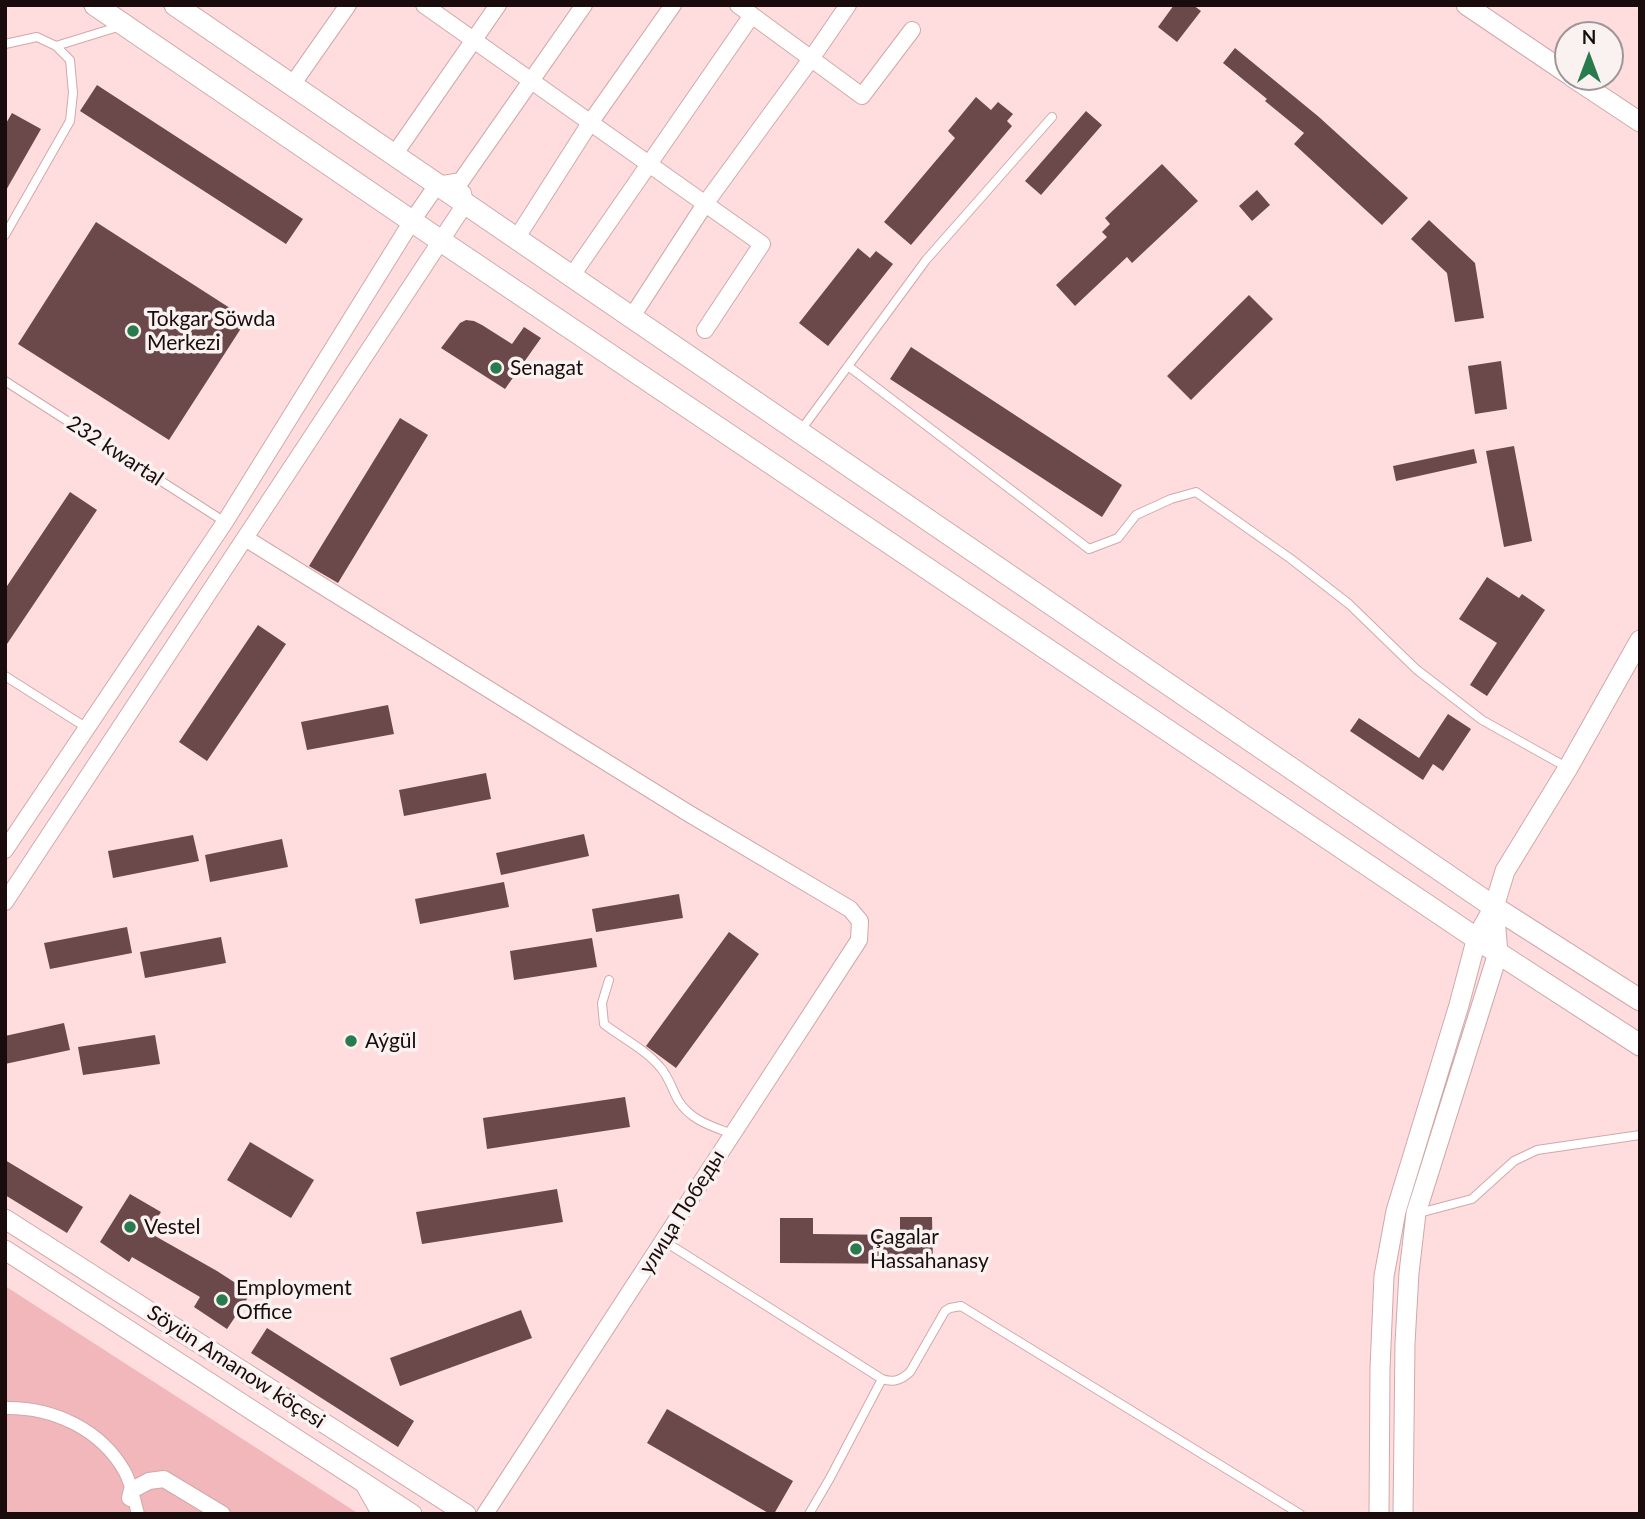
<!DOCTYPE html>
<meta charset="utf-8">
<style>
body{margin:0}
#map{position:relative;width:1645px;height:1519px;overflow:hidden;background:#ffdcde;font-family:Lato,sans-serif}
canvas{display:block}
.frame{position:absolute;inset:0;border:7px solid #1a0c0d;pointer-events:none}
.north{position:absolute;left:1554px;top:21px;width:70px;height:70px;box-sizing:border-box;background:#faf1f1;border:2px solid #a09596;border-radius:50%;rotate:0deg;font-size:19px;font-weight:700;line-height:28px;text-align:center;color:#1a0c0d}
.north::after{content:'';display:block;margin:auto;width:24px;height:32px;background:#297a4c;clip-path:polygon(50% 0,100% 100%,50% 72%,0 100%)}
</style>
<div id="map">
<canvas width="1645" height="1519"></canvas>
<div class="frame"></div>
<div class="north">N</div>
</div>
<script>
const ctx = document.querySelector('canvas').getContext('2d');
ctx.lineJoin = 'round';
function fill(path, color) { ctx.fillStyle = color; ctx.fill(path, 'evenodd'); }
function strokePath(path, color, width, dash) { ctx.strokeStyle = color; ctx.lineWidth = width; ctx.lineCap = dash ? 'butt' : 'round'; ctx.setLineDash(dash || []); ctx.stroke(path); }
function drawText(font, color, halo, rows, align = 'center') {
  ctx.font = font + ' Lato,sans-serif'; ctx.lineWidth = 7; ctx.setLineDash([]); ctx.textBaseline = 'middle'; ctx.strokeStyle = halo; ctx.fillStyle = color; for (const [text, x, y, turn = 0] of rows) {
    ctx.save(); ctx.translate(x, y); ctx.rotate((+turn || 0) * Math.PI / 180); ctx.textAlign = isNaN(turn) ? turn : align; if (halo) ctx.strokeText(text, 0, 0); ctx.fillText(text, 0, 0); ctx.restore();
  }
}
const green = new Path2D(`
 M5 1286 359 1514H5Z`);
const building = new Path2D(`
 M1174 5H1193L1201 11 1177 42 1158 27Z
 M1235 48 1319 117 1408 198 1382 225 1294 144 1304 133 1265 101 1267 99 1223 63Z
 M97 85 303 219 286 244 80 111Z
 M976 97 991 110 998 102 1013 114 1007 121 1012 126 911 245 884 222 955 138 948 131Z
 M1086 111 1102 125 1041 195 1025 181Z
 M12 113 41 129 5 192V125Z
 M1162 164 1198 201 1132 263 1127 257 1075 306 1056 285 1107 237 1102 232 1110 224 1105 218Z
 M1257 190 1270 205 1252 221 1239 206Z
 M1429 220 1475 263 1484 318 1455 322 1447 273 1411 239Z
 M96 222 247 319 169 440 18 344Z
 M858 248 870 258 876 251 893 264 828 346 799 323Z
 M1249 295 1273 319 1191 400 1167 376Z
 M466 320 474 321 482 325 512 344 524 327 541 338 505 389 441 348 460 323Z
 M911 347 1122 485 1102 517 890 379Z
 M1501 361 1507 409 1475 414 1468 366Z
 M400 418 428 435 338 583 309 566Z
 M1514 446 1532 541 1504 547 1486 451Z
 M1474 449 1477 463 1396 481 1393 466Z
 M70 492 97 510 5 647V589Z
 M1487 577 1519 598 1522 594 1545 610 1487 696 1470 685 1497 643 1459 619Z
 M258 625 286 644 207 761 179 742Z
 M388 705 394 734 307 750 301 722Z
 M1448 714 1471 729 1443 771 1433 764 1423 780 1350 731 1359 718 1419 758Z
 M486 773 491 799 404 816 399 790Z
 M584 834 589 856 501 875 496 853Z
 M193 835 199 861 113 878 108 851Z
 M282 839 288 867 210 882 205 855Z
 M504 882 509 907 420 924 415 899Z
 M679 894 683 918 596 932 592 909Z
 M127 927 132 953 50 969 44 943Z
 M729 932 759 954 676 1068 646 1046Z
 M221 937 226 963 145 978 140 952Z
 M592 938 597 967 514 980 510 951Z
 M64 1023 70 1050 5 1064V1036Z
 M155 1035 160 1064 83 1075 78 1047Z
 M625 1097 630 1127 487 1149 483 1118Z
 M250 1142 314 1180 291 1218 227 1180Z
 M5 1160 83 1207 67 1233 5 1195Z
 M557 1189 563 1222 422 1244 416 1212Z
 M130 1194 161 1212 148 1232 217 1271 251 1293 227 1329 194 1307 200 1297 132 1257 129 1262 100 1242Z
 M900 1217H932L933 1264 780 1263V1218H813V1234L900 1235Z
 M521 1310 532 1338 400 1386 390 1358Z
 M267 1328 414 1421 398 1447 251 1353Z
 M667 1409 793 1481 774 1514H770L647 1443Z`);
const service = new Path2D(`
 M5 44 37 37 56 46 70 60 73 93 70 121 5 235
 M56 46 121 26
 M848 366 1089 549 1118 538 1136 515 1171 499 1196 492 1291 559 1349 604 1416 669 1482 720 1568 768
 M5 381 225 522
 M801 430 926 260 1052 117
 M5 676 87 728
 M609 980 602 1003 604 1024C622 1038 645 1049 660 1067 669 1077 672 1089 678 1100 690 1120 711 1126 732 1134
 M1419 1213 1472 1199 1514 1161 1537 1150 1640 1135
 M664 1241 882 1379C894 1383 901 1380 910 1372L945 1311 950 1308 961 1306 1300 1514
 M809 1514 830 1478 882 1379`);
const pedestrian = new Path2D(`
 M5 1408C53 1407 101 1429 125 1472 132 1485 134 1500 138 1514`);
const minor = new Path2D(`
 M424 5 762 244 705 330
 M738 5 862 96 912 30
 M292 85 348 5
 M394 155 498 5
 M516 239 590 123 673 5
 M571 277 752 15
 M631 318 705 204 811 59 848 5
 M245 538 688 813 850 909 860 921 859 940C734 1131 611 1323 485 1514
 M5 850 225 522 412 221 437 185 461 181 584 5
 M5 902 465 204 463 193
 M130 1498 132 1490 149 1481 164 1479 222 1514`);
const tertiary = new Path2D(`
 M1466 5 1568 74
 M1572 77 1640 122
 M5 1219 466 1514
 M5 1250 412 1514
 M366 1486 382 1514
 M1379 1514 1380 1368 1384 1276 1396 1211 1459 1005 1477 937 1494 907 1505 871 1568 768 1640 640
 M1403 1514 1405 1343 1409 1273 1416 1213 1498 953 1494 907`);
const secondary = new Path2D(`
 M95 5 441 241 1498 953 1640 1045
 M175 5 1494 907 1640 1000`);
const markers = [
 [133,331,7,"#297a4c"],
 [496,368,7,"#297a4c"],
 [351,1041,7,"#297a4c"],
 [130,1227,7,"#297a4c"],
 [856,1249,7,"#297a4c"],
 [222,1300,7,"#297a4c"]
];
const poiNames = [
 ["Tokgar Söwda",147,319],
 ["Merkezi",147,343],
 ["Senagat",510,368],
 ["Aýgül",365,1041],
 ["Vestel",144,1227],
 ["Çagalar",870,1237],
 ["Hassahanasy",870,1261],
 ["Employment",236,1288],
 ["Office",236,1312]
];
const streetNames = [
 ["232 kwartal",115,451,33],
 ["улица Победы",682,1212,-58],
 ["Söyün Amanow köçesi",236,1367,33]
];
fill(green, '#f1b7ba');
fill(building, '#6b484a');
strokePath(service, '#d1a8aa', 10);
strokePath(pedestrian, '#d1a8aa', 14);
strokePath(minor, '#d1a8aa', 18);
strokePath(tertiary, '#d1a8aa', 21);
strokePath(secondary, '#d1a8aa', 23);
strokePath(service, '#fff', 8);
strokePath(pedestrian, '#fff', 12);
strokePath(minor, '#fff', 16);
strokePath(tertiary, '#fff', 19);
strokePath(secondary, '#fff', 21);
for (const [x, y, r, color] of markers) { const dot = new Path2D(); dot.arc(x, y, r, 0, 2 * Math.PI); ctx.fillStyle = color; ctx.fill(dot); strokePath(dot, '#faf1f1', 2.5); }
drawText('21px', '#1a0c0d', '#faf1f1', poiNames, 'left');
drawText('21px', '#1a0c0d', '#faf1f1', streetNames);
</script>
